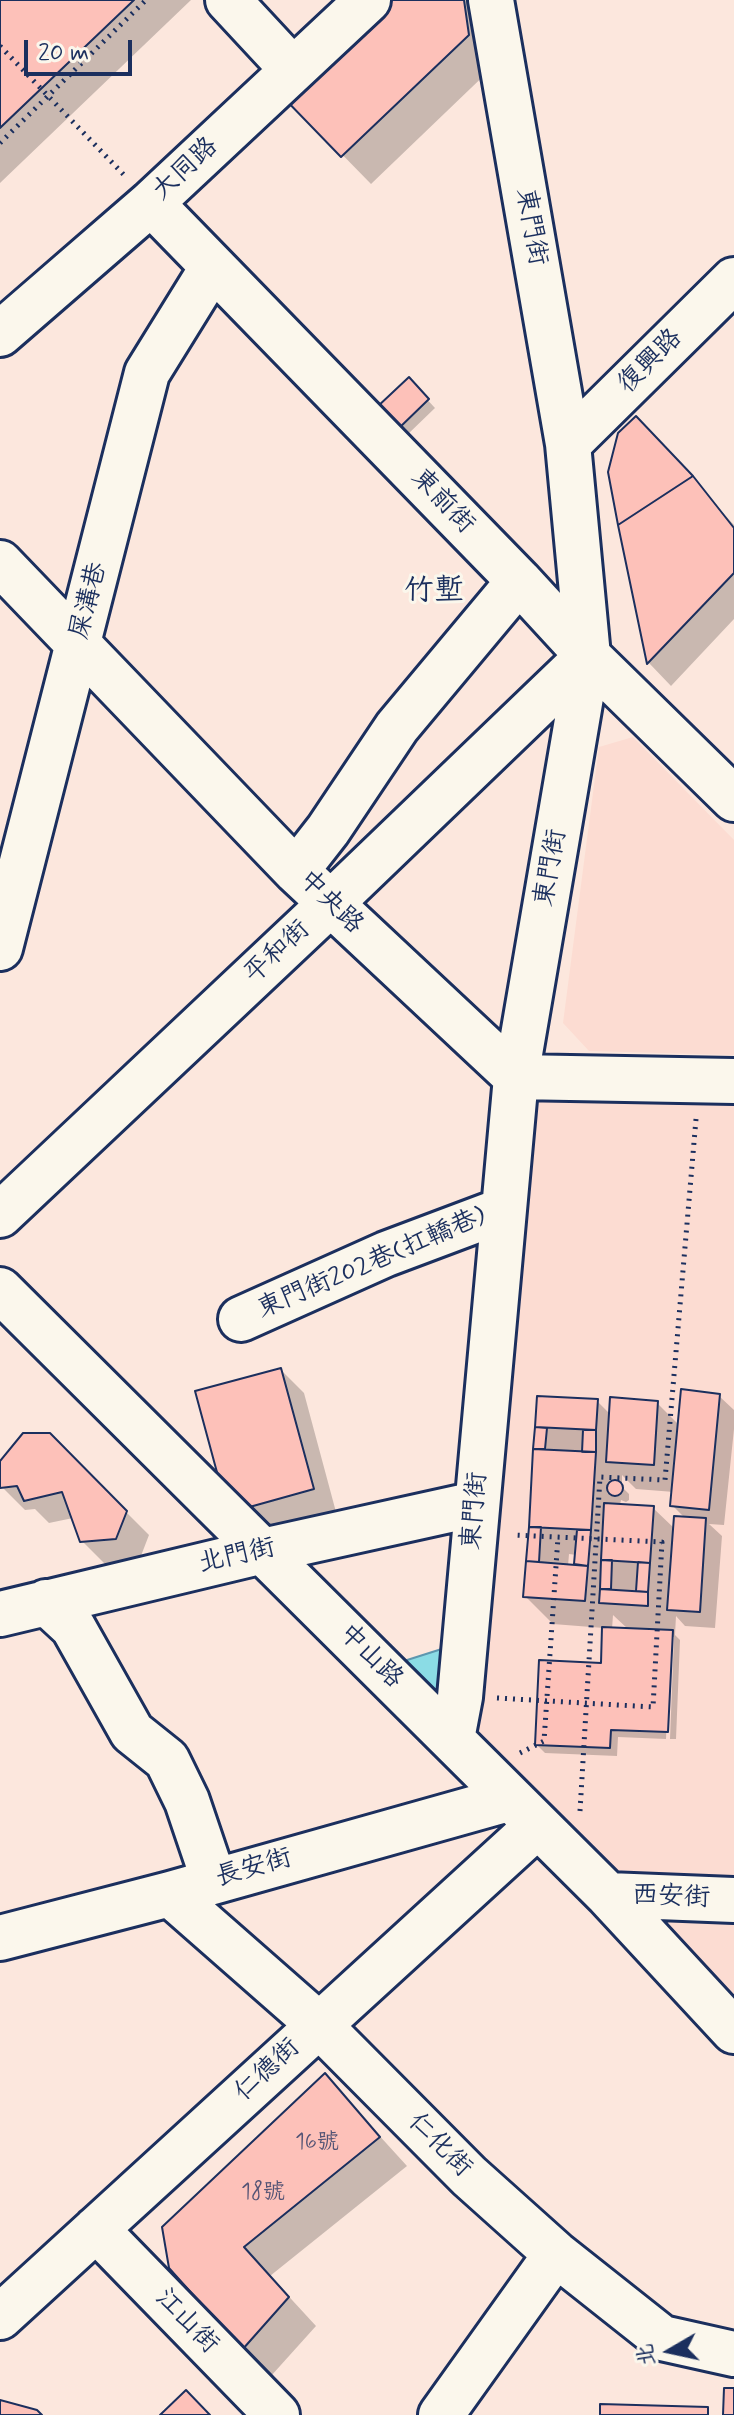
<!DOCTYPE html>
<meta charset="utf-8">
<style>
body{margin:0}
#map{position:relative;width:734px;height:2415px;overflow:hidden;background:#fce7dd;font-family:Mynerve,"LXGW WenKai TC",sans-serif}
canvas{display:block}
.north{position:absolute;left:630px;top:2311px;width:80px;height:80px;-webkit-text-stroke:6px #fbf7ec;paint-order:stroke;rotate:261deg;font-size:22px;font-weight:700;line-height:32px;text-align:center;color:#1b2f5e}
.north::after{content:'';display:block;margin:auto;width:28px;height:36px;background:#1b2f5e;clip-path:polygon(50% 0,100% 100%,50% 72%,0 100%)}
.scale{position:absolute;left:24px;top:40px;width:108px;height:36px;box-sizing:border-box;border:4px solid #1b2f5e;border-top:0;padding-left:10px;font-size:24px;line-height:28px;white-space:nowrap;color:#1b2f5e;-webkit-text-stroke:6px #fbf7ec;paint-order:stroke}
</style>
<div id="map">
<canvas width="734" height="2415"></canvas>
<div class="north">北</div>
<div class="scale">20 m</div>
</div>
<script>
const ctx = document.querySelector('canvas').getContext('2d');
ctx.lineJoin = 'round';
function fill(path, color) { ctx.fillStyle = color; ctx.fill(path, 'evenodd'); }
function strokePath(path, color, width, dash) { ctx.strokeStyle = color; ctx.lineWidth = width; ctx.lineCap = dash ? 'butt' : 'round'; ctx.setLineDash(dash || []); ctx.stroke(path); }
function drawText(font, color, halo, rows, align = 'center') {
  ctx.font = font + ' Mynerve,"LXGW WenKai TC",sans-serif'; ctx.lineWidth = 6; ctx.setLineDash([]); ctx.textBaseline = 'middle'; ctx.strokeStyle = halo; ctx.fillStyle = color; for (const [text, x, y, turn = 0] of rows) {
    ctx.save(); ctx.translate(x, y); ctx.rotate((+turn || 0) * Math.PI / 180); ctx.textAlign = isNaN(turn) ? turn : align; if (halo) ctx.strokeText(text, 0, 0); ctx.fillText(text, 0, 0); ctx.restore();
  }
}
const built = new Path2D(`
 M633 737 734 840V1055L589 1051 563 1023 599 747Z
 M521 1086 734 1087V2031L452 1739Z`);
const water = new Path2D(`
 M448 1647 443 1704 404 1661Z`);
const shadow = new Path2D(`
 M0 0H191L0 183Z
 M383 0H488L496 64 371 184 283 94Z
 M409 380 435 408 406 436 379 408Z
 M652 434 734 525V619L671 686 649 663 620 524Z
 M281 1370 304 1393 336 1512 253 1535 230 1512Z
 M719 1396 734 1410V1429L724 1525 709 1524 722 1536 715 1628 685 1626 676 1616 675 1635 680 1640 676 1739H670L674 1637H670L666 1739 618 1737 617 1756 545 1753 537 1745 603 1665 604 1628 553 1624 525 1596 539 1398 597 1401 611 1415 657 1403 680 1426ZM622 1475 636 1489 674 1492 672 1505 686 1519 675 1529 653 1508 620 1506 621 1500 626 1502 629 1500V1494L622 1487ZM569 1554 577 1555 576 1567 568 1566ZM613 1615 629 1630 612 1629Z
 M49 1435 149 1535 139 1561 105 1564 82 1541 73 1518 49 1523 35 1509 25 1510 2 1487 0 1464Z
 M325 2076 407 2166 270 2276 316 2326 271 2376 171 2267Z`);
const building = new Path2D(`
 M0 0H134L0 128Z
 M380 0H464L469 35 341 157 280 94Z
 M409 377 429 399 397 430 376 408Z
 M636 416 693 476 618 525 608 472 618 433Z
 M693 476 734 528V573L647 664 618 525Z
 M281 1368 314 1489 228 1513 195 1391Z
 M681 1389 720 1394 709 1510 670 1506Z
 M537 1396 598 1399 596 1430 535 1427Z
 M610 1397 658 1401 654 1465 606 1462Z
 M535 1427 547 1428 545 1449H533Z
 M583 1430H596V1452H582Z
 M23 1433H50L127 1511 116 1539 80 1542 62 1492 24 1501 17 1486 0 1488V1461Z
 M533 1449 596 1452 591 1530 529 1527Z
 M607 1488a8 8 0 1 1 16 0a8 8 0 1 1-16 0Z
 M604 1503 654 1506 650 1563 601 1560Z
 M674 1516 706 1518 700 1612 667 1610Z
 M529 1527H541L539 1562 526 1561Z
 M577 1530H591L588 1566 574 1564Z
 M601 1560H612L611 1589H600Z
 M526 1561 588 1566 585 1601 523 1597Z
 M638 1562 650 1563 648 1592 636 1591Z
 M600 1589 648 1592V1606L599 1603Z
 M602 1627 673 1630 668 1732 611 1730 610 1748 535 1745 539 1660 601 1663Z
 M325 2073 380 2137 244 2247 289 2297 242 2350 169 2268 162 2227Z
 M724 2388H734V2415H723Z
 M186 2390 210 2415H160Z
 M0 2400 37 2410 42 2415H0Z
 M600 2404 708 2407V2415H600Z`);
const path = new Path2D(`
 M0 46 125 176
 M0 143 146 0
 M497 1698 653 1707 662 1542 514 1535
 M520 1753 544 1741 558 1537
 M580 1811 600 1477 665 1480 696 1119`);
const minor = new Path2D(`
 M228 0 293 70
 M151 203 519 581 588 656 734 799
 M0 334 151 203 368 0
 M568 444 734 280
 M0 563 296 871 516 1077 734 1081
 M296 871 328 830 397 727 519 581
 M0 948 147 373 212 268
 M0 1215 330 904 588 656
 M0 1290 608 1895 734 2031
 M241 1319 386 1254 503 1210
 M46 1602 73 1627 132 1732 167 1760 187 1801 208 1863 211 1881
 M0 1614 263 1551 476 1504
 M452 1739 460 1697 516 1077 588 656 568 444 491 0
 M170 1894 318 2024 469 2176 556 2254 662 2338 734 2354
 M608 1895 734 1900
 M0 1938 170 1894 508 1799
 M96 2229 277 2415
 M0 2317 537 1826
 M441 2415 556 2254`);
const numberNames = [
 ["16號",317,2143],
 ["18號",263,2193]
];
const streetNames = [
 ["大同路",186,170,-43],
 ["東門街",530,227,80],
 ["復興路",651,362,-45],
 ["東前街",442,502,46],
 ["屎溝巷",90,601,-76],
 ["東門街",552,868,-80],
 ["中央路",330,903,44],
 ["平和街",278,953,-43],
 ["東門街202巷(扛轎巷)",372,1264,-23],
 ["東門街",476,1511,-85],
 ["北門街",237,1557,-13],
 ["中山路",370,1657,45],
 ["長安街",254,1869,-16],
 ["西安街",671,1898,2],
 ["仁德街",268,2071,-43],
 ["仁化街",439,2146,45],
 ["江山街",186,2322,46]
];
const quarterNames = [
 ["竹塹",434,593]
];
fill(built, '#fcdcd2');
fill(water, '#8bdce5');
strokePath(water, '#5e97af', 2);
fill(shadow, '#0003');
fill(building, '#fdc1b9');
strokePath(building, '#1b2f5e', 2);
strokePath(minor, '#1b2f5e', 50);
strokePath(path, '#1b2f5e', 5, [2, 6]);
strokePath(minor, '#fbf7ec', 44);
drawText('22px', '#545475', null, numberNames);
drawText('26px', '#1b2f5e', '#fbf7ec', streetNames);
drawText('30px', '#1b2f5e', '#fbf7ec', quarterNames);
</script>
